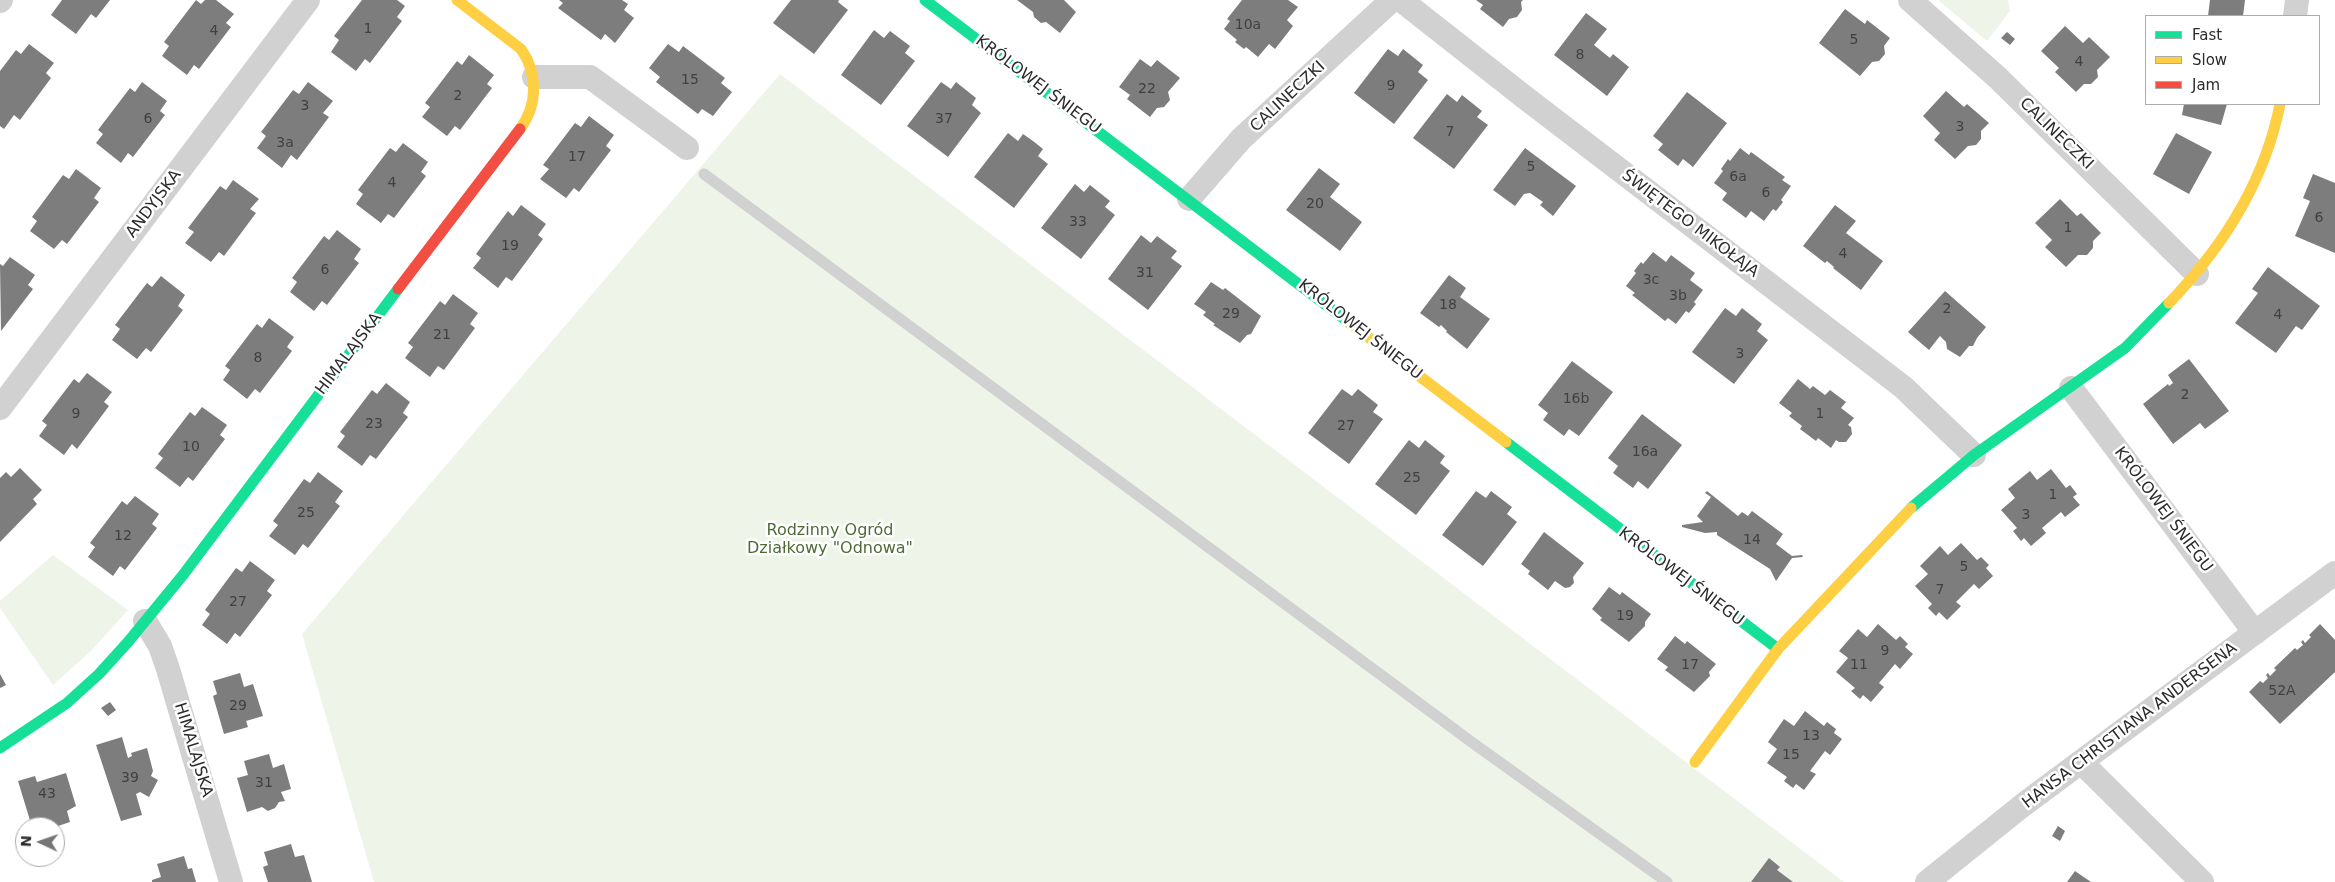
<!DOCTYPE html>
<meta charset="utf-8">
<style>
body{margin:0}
#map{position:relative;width:2335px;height:882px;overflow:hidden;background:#fff;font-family:"DejaVu Sans",sans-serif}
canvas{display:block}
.legend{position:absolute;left:2145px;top:15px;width:175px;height:90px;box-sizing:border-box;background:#fff;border:1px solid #ababab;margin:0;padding:6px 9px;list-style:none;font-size:15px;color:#2c2c2c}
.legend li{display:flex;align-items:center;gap:10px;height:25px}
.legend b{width:25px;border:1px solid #ababab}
.north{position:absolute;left:15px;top:817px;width:50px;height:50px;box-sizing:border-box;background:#fff;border:1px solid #ababab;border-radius:50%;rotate:273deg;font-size:14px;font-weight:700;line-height:20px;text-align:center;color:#2c2c2c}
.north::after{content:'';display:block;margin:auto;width:18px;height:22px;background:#767676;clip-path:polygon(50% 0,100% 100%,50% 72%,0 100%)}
</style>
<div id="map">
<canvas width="2335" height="882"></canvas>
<ul class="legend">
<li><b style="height:6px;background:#16e098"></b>Fast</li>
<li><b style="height:6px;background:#ffcf43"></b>Slow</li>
<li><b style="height:6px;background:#f24e42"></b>Jam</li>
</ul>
<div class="north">N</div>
</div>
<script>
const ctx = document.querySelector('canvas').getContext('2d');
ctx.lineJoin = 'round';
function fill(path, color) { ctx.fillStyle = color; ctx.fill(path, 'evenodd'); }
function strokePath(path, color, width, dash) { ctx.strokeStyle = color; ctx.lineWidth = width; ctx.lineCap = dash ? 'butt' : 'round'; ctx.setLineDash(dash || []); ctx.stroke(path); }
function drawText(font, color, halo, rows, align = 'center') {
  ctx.font = font + ' "DejaVu Sans",sans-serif'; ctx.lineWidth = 5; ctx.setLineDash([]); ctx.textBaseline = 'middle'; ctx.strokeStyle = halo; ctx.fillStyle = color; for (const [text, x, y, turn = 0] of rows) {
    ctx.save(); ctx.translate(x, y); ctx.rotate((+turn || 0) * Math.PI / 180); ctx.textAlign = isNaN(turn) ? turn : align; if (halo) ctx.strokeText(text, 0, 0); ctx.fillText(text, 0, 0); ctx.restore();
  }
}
const green = new Path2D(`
 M1938 0H2008L2010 11 1987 41Z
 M780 74 1844 882H374L302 634Z
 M53 555 128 610 91 651 53 685 0 608V601Z`);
const building = new Path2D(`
 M62 0H110L96 18 91 14 76 34 51 15Z
 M196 0 201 4 205 0H216L234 14 226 23 231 27 199 69 194 65 187 75 162 56 169 46 164 42Z
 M362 0H397L405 6 397 17 402 21 370 63 365 59 356 71 331 52 339 40 334 36Z
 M559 0H622L628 4 624 10 634 18 615 43 605 34 601 40 558 8 563 3Z
 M791 0H839L838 2 848 10 814 54 773 23Z
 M1017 0H1064L1076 12 1060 33 1046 22 1041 23 1034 17 1033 12Z
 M1242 0H1288L1298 7 1287 20 1293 26 1275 49 1269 44 1258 57 1246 47 1244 49 1235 42 1237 40 1224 29 1230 21 1227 19Z
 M1476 0H1523L1521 2 1522 10 1517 17 1509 19 1503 27 1480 9 1483 5Z
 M2210 0H2245L2243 16H2208Z
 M1845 9 1865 24 1867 20 1890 38 1884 46 1885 54 1879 61 1872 62 1860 76 1819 43Z
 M1586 13 1607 29 1594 45 1610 58 1613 54 1629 67 1607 96 1554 55Z
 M2065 26 2083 43 2089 37 2110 57 2097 70 2098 77 2091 84H2084L2076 92 2055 72 2059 68 2041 51Z
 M874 30 884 38 890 31 910 46 905 53 915 61 881 105 841 75Z
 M2007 32 2015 39 2010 45 2001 38Z
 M29 44 54 63 46 73 51 78 20 120 14 115 4 129 0 126V71L16 50 21 54Z
 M668 44 679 52 683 46 725 78 721 83 732 92 713 116 702 109 698 114 656 82 660 77 649 68Z
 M1388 49 1398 56 1403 49 1423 65 1418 72 1428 80 1394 124 1354 93Z
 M469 55 494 75 487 84 492 88 460 130 455 126 447 136 422 117 430 107 425 103 457 61 462 65Z
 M1140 59 1151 67 1157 60 1180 78 1168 92 1170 100 1164 107 1157 108 1150 117 1127 99 1130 95 1119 87Z
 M142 82 167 101 160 111 165 115 133 157 128 153 121 163 96 143 103 134 98 130 130 88 135 92Z
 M308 82 333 101 323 113 329 117 297 160 291 155 282 168 257 148 266 136 261 132 293 90 299 94Z
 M941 82 951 89 956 82 976 98 972 105 981 113 948 157 907 126Z
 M1946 91 1964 107 1967 104 1989 123 1981 131V139L1976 145 1968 146 1955 159 1934 140 1940 133 1923 116Z
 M1687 92 1727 123 1693 167 1683 159 1678 166 1658 150 1663 144 1653 136Z
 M1447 94 1457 102 1462 95 1482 111 1477 117 1488 125 1454 169 1413 138Z
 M2184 104H2227L2221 125 2182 115Z
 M589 116 614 135 606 146 611 150 579 192 574 188 566 198 540 179 549 169 543 165 575 123 581 127Z
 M1008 133 1018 141 1023 134 1033 141 1043 149 1038 156 1048 164 1014 208 974 177Z
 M2176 133 2212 152 2189 194 2153 174Z
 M403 143 428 162 421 172 426 176 394 218 388 214 381 223 356 204 363 194 358 190 390 148 396 152Z
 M1525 148 1576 186 1553 216 1540 205 1543 202 1530 193 1524 194 1515 206 1493 190Z
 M1740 148 1749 155 1751 152 1785 177 1782 180 1791 186 1781 200 1783 202 1776 211 1773 209 1764 221 1751 211 1746 218 1722 200 1727 193 1714 183 1723 171 1721 169 1728 159 1730 161Z
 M1319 168 1340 184 1330 197 1362 222 1340 251 1286 210Z
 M76 169 101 188 94 198 99 202 67 244 62 240 54 249 30 231 37 221 32 217 63 175 69 179Z
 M2313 174 2335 183V253L2295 236 2310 201 2303 198Z
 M233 180 259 199 250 209 256 213 224 256 219 252 211 262 185 243 194 232 188 228 220 186 226 190Z
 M1075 184 1084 192 1090 185 1110 201 1105 207 1115 215 1081 259 1041 228Z
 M2060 199 2077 216 2081 213 2101 233 2093 241V248L2087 255H2078L2066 267 2045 247 2052 240 2035 223Z
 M521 205 546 224 538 235 543 239 512 281 506 277 498 288 473 268 481 258 476 254 508 211 513 216Z
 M1835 205 1856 221 1846 233 1883 261 1861 290 1833 268 1834 267 1827 261 1825 263 1803 246Z
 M337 230 361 249 354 259 359 263 327 305 322 301 314 311 290 292 297 282 292 278 324 236 329 240Z
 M1141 235 1151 243 1157 236 1177 251 1171 258 1182 266 1148 310 1108 279Z
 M1653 252 1666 262 1671 255 1695 273 1690 280 1703 290 1694 302 1696 304 1689 313 1686 311 1676 324 1668 318 1665 321 1632 295 1635 293 1626 286 1636 273 1634 271 1641 262 1643 264Z
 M10 257 35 275 28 285 33 289 1 331 0 264 3 266Z
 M2268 267 2320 306 2302 330 2296 326 2276 353 2235 323 2258 293 2252 289Z
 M1449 275 1466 288 1460 297 1490 319 1467 349 1446 332 1447 331 1441 325 1439 327 1420 313Z
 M161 276 185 295 178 306 183 310 151 352 146 348 137 359 112 340 120 329 115 325 147 283 152 287Z
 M1211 282 1223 290 1225 288 1261 316 1251 334 1247 335 1240 343 1213 325 1215 324 1203 315 1206 312 1194 304Z
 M1945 291 1986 327 1977 338 1973 346H1969L1960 357 1947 349 1946 342 1940 336 1929 350 1908 332Z
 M453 294 478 313 470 324 475 328 444 370 438 366 430 377 405 358 413 347 408 343 440 301 445 305Z
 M1725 308 1736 316 1742 308 1762 324 1757 331 1768 340 1734 384 1692 352Z
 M269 318 294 337 287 347 292 351 260 393 255 389 247 399 223 380 230 370 225 366 257 324 262 328Z
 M2189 359 2229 411 2205 429 2200 423 2173 444 2143 404 2168 384 2169 386 2173 383 2168 375Z
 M1572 361 1613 392 1579 436 1569 429 1564 436 1543 420 1548 413 1538 405Z
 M87 373 112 392 104 402 109 406 77 449 72 444 64 455 39 436 47 425 42 421 74 379 79 383Z
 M1798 379 1810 389 1813 386 1825 395 1830 390 1846 402 1841 408 1854 418 1848 425 1851 427 1852 434 1846 442H1839L1836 440 1831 448 1818 438 1816 441 1800 429 1802 426 1789 416 1792 413 1779 403Z
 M386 383 410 402 403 413 408 417 376 459 370 455 362 466 337 447 345 436 340 432 372 390 377 394Z
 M1342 389 1352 396 1358 389 1378 405 1373 412 1383 419 1349 464 1308 433Z
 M202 407 227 425 220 435 225 439 193 481 188 477 180 487 155 468 163 458 158 454 190 412 195 416Z
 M1642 414 1682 445 1648 489 1638 481 1633 488 1613 473 1618 466 1608 458Z
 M1409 440 1419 448 1425 440 1445 456 1440 463 1450 471 1416 515 1375 484Z
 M20 468 42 490 33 499 37 504 0 542V478L6 472 11 477Z
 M2051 469 2066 488 2070 485 2077 494 2073 497 2080 505 2065 517 2061 512 2042 528 2046 533 2031 546 2024 538 2021 541 2013 531 2017 528 2001 510 2015 498 2008 489 2030 471 2037 480Z
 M318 472 343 491 335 502 340 506 308 548 303 544 295 555 269 536 278 525 273 521 304 479 310 483Z
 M1476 491 1486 498 1491 491 1512 507 1507 514 1517 522 1483 566 1442 535Z
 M1707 491 1738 516 1742 512 1748 516 1752 511 1783 534 1776 544 1792 556 1802 555 1803 557 1792 558 1776 581 1770 569 1717 535V532L1705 533 1682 527V525L1703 522 1697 516 1711 497 1705 493Z
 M135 496 159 514 152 524 157 528 125 570 120 566 113 576 88 557 95 547 90 543 122 501 127 505Z
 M1544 532 1584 563 1573 577 1574 583 1570 587 1565 588 1555 581 1548 590 1528 574 1530 571 1521 564Z
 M1961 543 1977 560 1981 557 1989 565 1986 568 1993 576 1979 589 1974 584 1956 602 1961 606 1947 620 1939 612 1936 616 1928 608 1932 604 1915 586 1928 574 1920 566 1940 546 1948 555Z
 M250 561 275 580 267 591 272 595 240 637 235 633 227 644 202 625 210 614 205 610 236 568 242 572Z
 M1609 587 1620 595 1622 592 1651 614 1645 622V626L1629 642 1600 620 1602 618 1592 609Z
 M1878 624 1896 640 1900 636 1908 644 1905 647 1913 654 1900 669 1895 664 1879 683 1884 687 1871 702 1863 695 1860 699 1851 691 1855 688 1836 672 1848 658 1839 651 1858 629 1867 637Z
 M2320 624 2335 640V672L2280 724 2249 692 2260 681 2263 683 2268 678 2266 675 2268 673 2270 676 2276 670 2274 668 2295 648 2297 650 2303 645 2301 642 2303 640 2305 643 2311 637 2309 635Z
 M1675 636 1685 644 1687 641 1716 664 1709 672 1710 676 1694 692 1665 670 1668 667 1657 659Z
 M240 673 244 687 253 684 263 716 246 721 248 727 224 734 213 696 217 694 213 681Z
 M0 674 6 685 0 688Z
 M110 702 116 710 108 716 101 708Z
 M1805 711 1824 726 1827 722 1836 729 1834 733 1842 739 1830 755 1825 751 1810 771 1816 774 1804 790 1796 784 1793 788 1784 781 1787 777 1767 763 1777 749 1768 742 1784 719 1794 726Z
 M122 737 128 758 132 756 131 753 147 748 153 771 151 776 158 780 149 797 140 792 136 794 142 815 121 821 96 745Z
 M269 754 273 768 284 764 291 789 281 792 285 801 279 802 275 808 268 811 262 807 247 812 237 778 248 775 244 761Z
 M66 773 76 806 67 811 70 822 55 827H32L18 781 35 776 37 782Z
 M2058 826 2065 831 2060 841 2052 836Z
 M291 844 295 857 304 855 312 882H268L263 867 268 865 264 852Z
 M184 856 188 869 192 868 196 882H152V880L161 877 157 864Z
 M1769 858 1780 867 1777 870 1793 882H1751Z
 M2075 871 2091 882H2067Z`);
const lane = new Path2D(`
 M704 174 1477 746 1667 882`);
const street = new Path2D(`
 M1401 0 1523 96 1903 387 1974 455
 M1910 0 1998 78 2197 274
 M0 1 1 0
 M2295 16 2297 0
 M534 77H590L687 148
 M1189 199 1241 139 1392 0
 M2071 388 2255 633
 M0 408 308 0
 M145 621 160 646 168 669 231 882
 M2081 762 2202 882
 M1927 882 2023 805 2335 573`);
const fast = new Path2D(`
 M925 0 1351 324
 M1506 442 1778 649
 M1911 508 1974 455 2125 348 2169 303
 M0 748 67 703 99 674 128 642 183 575 398 289`);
const slow = new Path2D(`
 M457 0 521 49C538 73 538 105 520 129
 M2169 303C2223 247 2265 181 2280 104
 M1351 324 1506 442
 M1695 762 1778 649 1911 508`);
const jam = new Path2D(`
 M398 289 520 129`);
const numberNames = [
 ["10a",1248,25],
 ["1",368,29],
 ["4",214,31],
 ["5",1854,40],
 ["8",1580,55],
 ["4",2079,62],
 ["15",690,80],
 ["9",1391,86],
 ["22",1147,89],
 ["2",458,96],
 ["3",305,106],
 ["6",148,119],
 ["37",944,119],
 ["3",1960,127],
 ["7",1450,132],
 ["3a",285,143],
 ["17",577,157],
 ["5",1531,167],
 ["6a",1738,177],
 ["4",392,183],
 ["6",1766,193],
 ["20",1315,204],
 ["6",2319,218],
 ["33",1078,222],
 ["1",2068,228],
 ["19",510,246],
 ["4",1843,254],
 ["6",325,270],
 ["31",1145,273],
 ["3c",1651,280],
 ["3b",1678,296],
 ["18",1448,305],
 ["2",1947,309],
 ["29",1231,314],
 ["4",2278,315],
 ["21",442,335],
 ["3",1740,354],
 ["8",258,358],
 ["2",2185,395],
 ["16b",1576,399],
 ["9",76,414],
 ["1",1820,414],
 ["23",374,424],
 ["27",1346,426],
 ["10",191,447],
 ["16a",1645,452],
 ["25",1412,478],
 ["1",2053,495],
 ["25",306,513],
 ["3",2026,515],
 ["12",123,536],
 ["14",1752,540],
 ["5",1964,567],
 ["7",1940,590],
 ["27",238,602],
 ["19",1625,616],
 ["9",1885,651],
 ["17",1690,665],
 ["11",1859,665],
 ["52A",2282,691],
 ["29",238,706],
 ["13",1811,736],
 ["15",1791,755],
 ["39",130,778],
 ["31",264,783],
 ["43",47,794]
];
const streetNames = [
 ["KRÓLOWEJ ŚNIEGU",1038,85,37],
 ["CALINECZKI",1288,97,-43],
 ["CALINECZKI",2056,134,44],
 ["ANDYJSKA",154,204,-53],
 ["ŚWIĘTEGO MIKOŁAJA",1690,224,37],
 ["KRÓLOWEJ ŚNIEGU",1360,330,38],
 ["HIMALAJSKA",349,354,-53],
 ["KRÓLOWEJ ŚNIEGU",2163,510,53],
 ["KRÓLOWEJ ŚNIEGU",1681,577,37],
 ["HANSA CHRISTIANA ANDERSENA",2130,726,-37],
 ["HIMALAJSKA",193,750,73]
];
const parkNames = [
 ["Rodzinny Ogród",830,531],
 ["Działkowy \"Odnowa\"",830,549]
];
fill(green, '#eff4e9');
fill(building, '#7d7d7d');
strokePath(lane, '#d1d1d1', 11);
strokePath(street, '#d1d1d1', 24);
strokePath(fast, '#16e098', 11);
strokePath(slow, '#ffcf43', 11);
strokePath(jam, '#f24e42', 11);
drawText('14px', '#404040', null, numberNames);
drawText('16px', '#2c2c2c', '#fff', streetNames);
drawText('16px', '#4e6b36', '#fff', parkNames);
</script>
